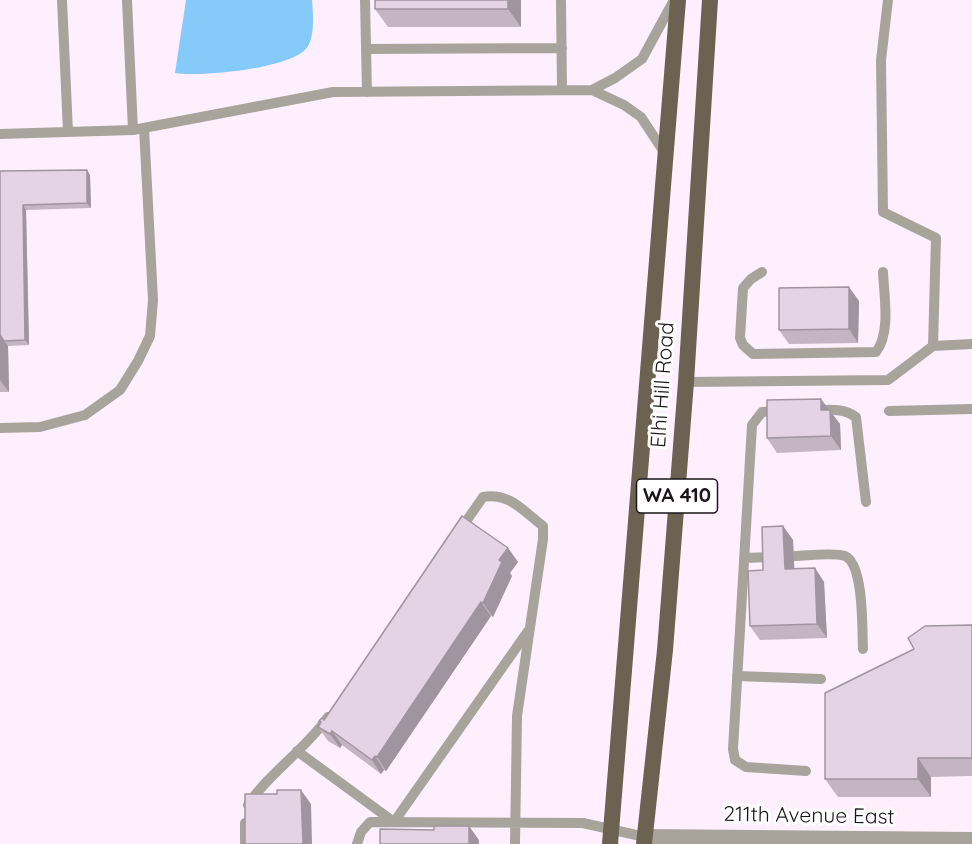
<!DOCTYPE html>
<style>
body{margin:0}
canvas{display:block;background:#fdeffe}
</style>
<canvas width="972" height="844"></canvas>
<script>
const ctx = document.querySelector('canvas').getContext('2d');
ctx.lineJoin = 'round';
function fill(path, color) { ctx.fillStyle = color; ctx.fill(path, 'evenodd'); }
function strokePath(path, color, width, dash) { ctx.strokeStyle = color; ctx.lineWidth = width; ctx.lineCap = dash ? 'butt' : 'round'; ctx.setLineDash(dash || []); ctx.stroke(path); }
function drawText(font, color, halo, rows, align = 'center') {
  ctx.font = font + ' Quicksand,sans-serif'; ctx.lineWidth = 6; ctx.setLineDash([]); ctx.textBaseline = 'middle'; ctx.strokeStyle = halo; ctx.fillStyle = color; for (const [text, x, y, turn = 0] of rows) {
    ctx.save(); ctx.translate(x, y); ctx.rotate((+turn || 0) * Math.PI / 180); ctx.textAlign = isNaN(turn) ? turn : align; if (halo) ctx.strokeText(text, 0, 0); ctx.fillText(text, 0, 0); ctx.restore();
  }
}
const water = new Path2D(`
 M186 0H312C313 13 315 35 308 46 295 69 200 77 175 73Z`);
const service = new Path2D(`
 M62 0 68 132
 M127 0 133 130
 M365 0 367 92
 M561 0 562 90
 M888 0 881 60 883 212 936 238 933 346
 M366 49 562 48
 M0 134 133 130 333 92 592 90
 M666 155 641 117 624 105 592 90 615 78 642 59 674 0
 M762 272 751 279 743 288 740 338 743 345 753 354 876 352C891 333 884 296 883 272
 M686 382 888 380 933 346 972 344
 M817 410C831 410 843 408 856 417L866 502
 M780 411 762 412 752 425 733 749 735 760 746 767 806 771
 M889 411 972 409
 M0 428 40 427 85 415 120 390 138 361 150 336 153 300 144 128
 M460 530 483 497C509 492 523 511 543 526V539L517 716 515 844
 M794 556C806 556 833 552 845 556 864 564 862 629 863 649
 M744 558 772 557
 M737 676 821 679
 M297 751 394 822 528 631
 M248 805C269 773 306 749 328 717
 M245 844V823
 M357 844 361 832 370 822 583 823 645 837`);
const minor = new Path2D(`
 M645 837 972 840`);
const primary = new Path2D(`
 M610 844 678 0
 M644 844 665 650 686 382 710 0`);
const wall = new Path2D(`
 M375 0H521V27H388L375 9Z
 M0 171 90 175 91 208 26 210 29 345 8 346 9 392H0Z
 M859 301 858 343 789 344 779 330Z
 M829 410 840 424 841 450 777 453 767 438Z
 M783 526 793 540 794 569 815 568 824 582 827 638 760 640 750 626Z
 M508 548 518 562 510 573 512 576 493 617 491 616 386 771 384 770 381 774 342 745 340 748 328 741 318 727 321 723 319 721 324 720Z
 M972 625V776L931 777V797H838L825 779Z`);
const shadedWall = new Path2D(`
 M508 0H521V27L508 9Z
 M87 170 90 175 91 208 87 203Z
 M23 205 26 210 29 345 25 340Z
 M849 287 859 301 858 343 849 329Z
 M0 335 8 346 9 392 0 380Z
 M821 399 840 424 841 450 831 436 821 410Z
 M783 526 793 540 795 583 785 569Z
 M508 548 518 562 510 573 512 576 493 617 483 603 499 560Z
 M815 568 824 582 827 638 817 624Z
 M481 602 491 616 386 771 377 757Z
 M332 731 342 745 340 748 330 734Z
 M375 756 384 770 381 774 372 760Z
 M918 758 931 777V797L918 779Z
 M301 790 311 804 312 844H303Z
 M469 826 479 840V844H469Z`);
const building = new Path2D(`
 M375 0H508V9H375Z
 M87 170V203L23 205 25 340 4 341 0 335V171Z
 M849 287V329L779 330V288Z
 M821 399V410H830L831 436 767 438V400Z
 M462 516 508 548 499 560 502 562 483 603 481 602 377 757 375 756 372 760 332 731 330 734 318 727 321 722 319 721 322 718 324 720Z
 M783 526 785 569 815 568 817 624 750 626 748 571 763 570 762 527Z
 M972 625V758H918V779H825V693L914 649 908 638 925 626Z
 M277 790H301L303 844H245V794H277Z
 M434 826H469V844H380V829L434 830Z`);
const shields = [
 [677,496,81]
];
const shieldNames = [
 ["WA 410",677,496]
];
const streetNames = [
 ["Elhi Hill Road",663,385,-86],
 ["211th Avenue East",809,816,1]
];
fill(water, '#85caf8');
strokePath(service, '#a9a49b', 10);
strokePath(minor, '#a9a49b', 16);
strokePath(primary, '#6b6252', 16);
fill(wall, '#c4b5c5');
fill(shadedWall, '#a094a0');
fill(building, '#e4d3e5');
strokePath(building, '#a094a0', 1.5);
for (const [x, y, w] of shields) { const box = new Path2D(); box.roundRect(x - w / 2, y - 17, w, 34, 4.5); ctx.fillStyle = '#fff'; ctx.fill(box); strokePath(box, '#1b151b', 1.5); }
drawText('bold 20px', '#1b151b', null, shieldNames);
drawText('21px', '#1b151b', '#fff', streetNames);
</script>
